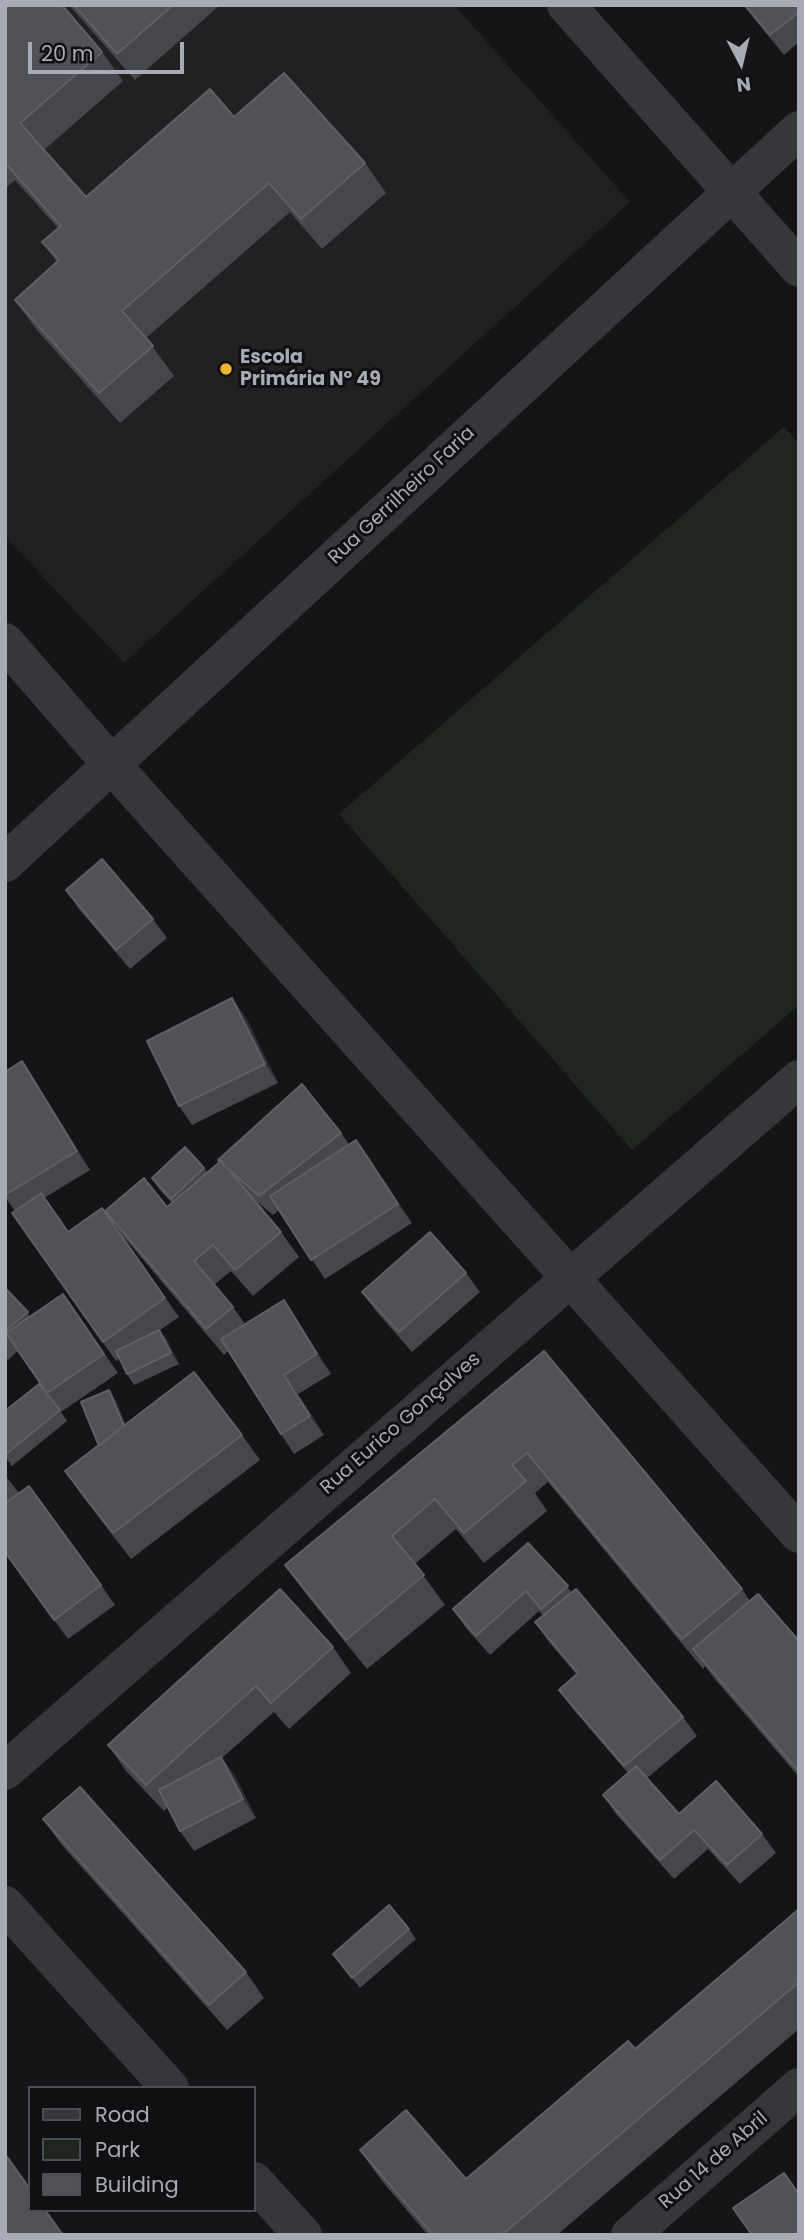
<!DOCTYPE html>
<meta charset="utf-8">
<style>
body{margin:0}
#map{position:relative;width:804px;height:2240px;overflow:hidden;background:#151517;font-family:Poppins,sans-serif}
canvas{display:block}
.frame{position:absolute;inset:0;border:7px solid #a7abb6;pointer-events:none}
.legend{position:absolute;left:28px;top:2086px;width:228px;height:126px;box-sizing:border-box;background:#101012;border:2px solid #4c4e54;margin:0;padding:9px 12px;list-style:none;font-size:21px;color:#a7abb6}
.legend li{display:flex;align-items:center;gap:14px;height:35px}
.legend b{width:35px;border:2px solid #4c4e54}
.north{position:absolute;left:706px;top:28px;width:70px;height:70px;-webkit-text-stroke:5px #101012;paint-order:stroke;rotate:173deg;font-size:19px;font-weight:700;line-height:28px;text-align:center;color:#a7abb6}
.north::after{content:'';display:block;margin:auto;width:24px;height:32px;background:#a7abb6;clip-path:polygon(50% 0,100% 100%,50% 72%,0 100%)}
.scale{position:absolute;left:28px;top:42px;width:156px;height:32px;box-sizing:border-box;border:4px solid #a7abb6;border-top:0;padding-left:9px;font-size:21px;line-height:24px;white-space:nowrap;color:#a7abb6;-webkit-text-stroke:5px #101012;paint-order:stroke}
</style>
<div id="map">
<canvas width="804" height="2240"></canvas>
<div class="frame"></div>
<ul class="legend">
<li><b style="height:9px;background:#36373b"></b>Road</li>
<li><b style="height:19px;background:#1f2620"></b>Park</li>
<li><b style="height:19px;background:#515257"></b>Building</li>
</ul>
<div class="north">N</div>
<div class="scale">20 m</div>
</div>
<script>
const ctx = document.querySelector('canvas').getContext('2d');
ctx.lineJoin = 'round';
function fill(path, color) { ctx.fillStyle = color; ctx.fill(path, 'evenodd'); }
function strokePath(path, color, width, dash) { ctx.strokeStyle = color; ctx.lineWidth = width; ctx.lineCap = dash ? 'butt' : 'round'; ctx.setLineDash(dash || []); ctx.stroke(path); }
function drawText(font, color, halo, rows, align = 'center') {
  ctx.font = font + ' Poppins,sans-serif'; ctx.lineWidth = 6; ctx.setLineDash([]); ctx.textBaseline = 'middle'; ctx.strokeStyle = halo; ctx.fillStyle = color; for (const [text, x, y, turn = 0] of rows) {
    ctx.save(); ctx.translate(x, y); ctx.rotate((+turn || 0) * Math.PI / 180); ctx.textAlign = isNaN(turn) ? turn : align; if (halo) ctx.strokeText(text, 0, 0); ctx.fillText(text, 0, 0); ctx.restore();
  }
}
const built = new Path2D(`
 M5 5H454L630 202 124 663 5 536Z`);
const green = new Path2D(`
 M784 427 799 444V1005L632 1150 339 814Z`);
const minor = new Path2D(`
 M566 5 799 268
 M5 642 112 765 799 1534
 M5 863 799 130
 M5 1771 799 1079
 M5 1905 170 2088
 M254 2181 303 2235
 M630 2235 799 2087`);
const wall = new Path2D(`
 M5 5 102 52 123 81 44 150 86 197 234 117 365 163 386 193 322 249 290 212 146 338 174 376 120 423 36 329 15 300 57 262 42 242 58 228 15 180 5 189Z
 M69 5H220L135 80Z
 M743 5H799V42L784 55Z
 M66 890 153 919 167 938 130 969 79 909Z
 M232 998 246 1018 278 1083 192 1125 179 1106Z
 M5 1072 35 1081 90 1170 44 1198 68 1232 102 1208 179 1317 160 1330 167 1340 179 1364 134 1385 127 1374 119 1359 116 1361 12 1213 15 1211 5 1197Z
 M341 1133 349 1144 356 1140 412 1223 325 1279 279 1210 273 1215 250 1196 281 1232 299 1257 253 1296 231 1271 214 1285 233 1307 245 1324 284 1300 297 1320 331 1374 298 1394 324 1435 294 1454 281 1434 228 1351 224 1355 123 1236 105 1211 167 1207 172 1203 159 1189 152 1178 204 1168 207 1172 219 1162 218 1160Z
 M466 1273 480 1292 412 1352 376 1311 362 1292Z
 M5 1288 30 1316 63 1294 118 1373 61 1412 67 1421 12 1466 5 1457V1411L53 1402 18 1351 8 1360 5 1356Z
 M544 1351 742 1589 750 1601 799 1641V1777L714 1678 705 1666 703 1669 548 1482 535 1493 547 1511 484 1563 456 1529 415 1564 445 1605 367 1669 306 1594 285 1565Z
 M109 1390 116 1401 126 1425 242 1435 260 1460 131 1559 83 1497 65 1471 99 1446Z
 M5 1475 19 1493 101 1585 115 1605 68 1639 5 1553Z
 M528 1543 683 1717 697 1736 647 1778 679 1814 762 1834 776 1853 740 1884 708 1849 674 1879 616 1814 603 1795 628 1773 573 1709 559 1690 577 1675 549 1642 535 1622 543 1616 539 1611 490 1655 466 1628 453 1609Z
 M333 1647 351 1673 289 1729 274 1712 222 1758 235 1776 256 1818 194 1851 180 1831 168 1807 164 1811 126 1771 108 1745Z
 M43 1819 246 1972 264 1998 227 2030 61 1844Z
 M799 1909V2029L557 2235H428L381 2180 360 2150 466 2179 635 2049Z
 M409 1929 416 1939 360 1988 333 1954Z`);
const shadedWall = new Path2D(`
 M232 998 246 1018 278 1083 265 1064Z
 M22 1061 35 1081 90 1170 77 1151Z
 M356 1140 370 1159 412 1223 398 1204Z
 M284 1300 297 1320 331 1374 317 1354Z
 M159 1330 167 1340 179 1364 171 1353Z
 M284 1375 298 1394 324 1435 310 1416Z
 M109 1390 116 1401 136 1450 129 1440Z
 M221 1757 235 1776 256 1818 243 1799Z`);
const building = new Path2D(`
 M5 5H62L102 52 20 123 86 197 210 89 234 117 284 73 365 163 301 219 269 183 122 311 153 346 99 393 15 300 59 260 42 242 61 226 5 163Z
 M74 5H173L117 54Z
 M745 5H799V12L770 35Z
 M102 859 153 919 116 950 66 890Z
 M232 998 265 1064 179 1106 147 1041Z
 M22 1061 77 1151 5 1195V1072Z
 M302 1084 341 1133 259 1196 226 1167 221 1161 220 1162 218 1160Z
 M356 1140 398 1204 311 1260 270 1196Z
 M185 1147 204 1168 171 1199 152 1178Z
 M221 1161 281 1232 235 1270 213 1245 194 1261 233 1307 206 1329 105 1211 144 1178 167 1207Z
 M41 1193 68 1232 102 1208 165 1298 103 1342 12 1213Z
 M430 1232 466 1273 399 1332 362 1292Z
 M5 1288 28 1312 5 1331Z
 M63 1294 104 1354 47 1393 6 1333Z
 M284 1300 317 1354 284 1375 310 1416 281 1434 221 1339Z
 M159 1330 171 1353 127 1374 116 1351Z
 M544 1351 742 1589 682 1639 527 1453 512 1465 526 1481 464 1533 435 1499 392 1536 424 1575 346 1640 285 1565Z
 M194 1372 242 1435 113 1533 65 1471Z
 M39 1384 60 1410 5 1455V1411Z
 M109 1390 124 1426 99 1446 81 1402Z
 M29 1486 101 1585 54 1620 5 1552V1503Z
 M528 1543 568 1586 541 1609 526 1591 476 1636 453 1609Z
 M280 1589 333 1647 271 1703 256 1686 146 1785 108 1745Z
 M576 1589 683 1717 624 1766 559 1690 578 1673 535 1622Z
 M758 1594 799 1641V1772L693 1649Z
 M221 1757 243 1799 180 1831 159 1790Z
 M636 1766 679 1814 716 1781 762 1834 727 1865 694 1830 660 1860 603 1795Z
 M80 1787 246 1972 209 2005 43 1819Z
 M389 1905 409 1929 352 1978 333 1954Z
 M799 1909V1982L502 2235H433L360 2150 406 2110 466 2179 628 2041 635 2049Z
 M5 2154 30 2189V2210H45L63 2235H5Z
 M784 2173 799 2194V2235H752L733 2208Z`);
const markers = [
 [226,369,7,"#ecb337"]
];
const poiNames = [
 ["Escola",240,358],
 ["Primária Nº 49",240,380]
];
const streetNames = [
 ["Rua Gerrilheiro Faria",402,496,-43],
 ["Rua Eurico Gonçalves",401,1424,-41],
 ["Rua 14 de Abril",714,2161,-41]
];
fill(built, '#212123');
fill(green, '#1f2620');
strokePath(minor, '#36373b', 38);
fill(wall, '#46474c');
fill(shadedWall, '#2e2f32');
fill(building, '#515257');
strokePath(building, '#5e6066', 2);
for (const [x, y, r, color] of markers) { const dot = new Path2D(); dot.arc(x, y, r, 0, 2 * Math.PI); ctx.fillStyle = color; ctx.fill(dot); strokePath(dot, '#101012', 2.5); }
drawText('bold 19px', '#a7abb6', '#101012', poiNames, 'left');
drawText('19px', '#a7abb6', '#101012', streetNames);
</script>
